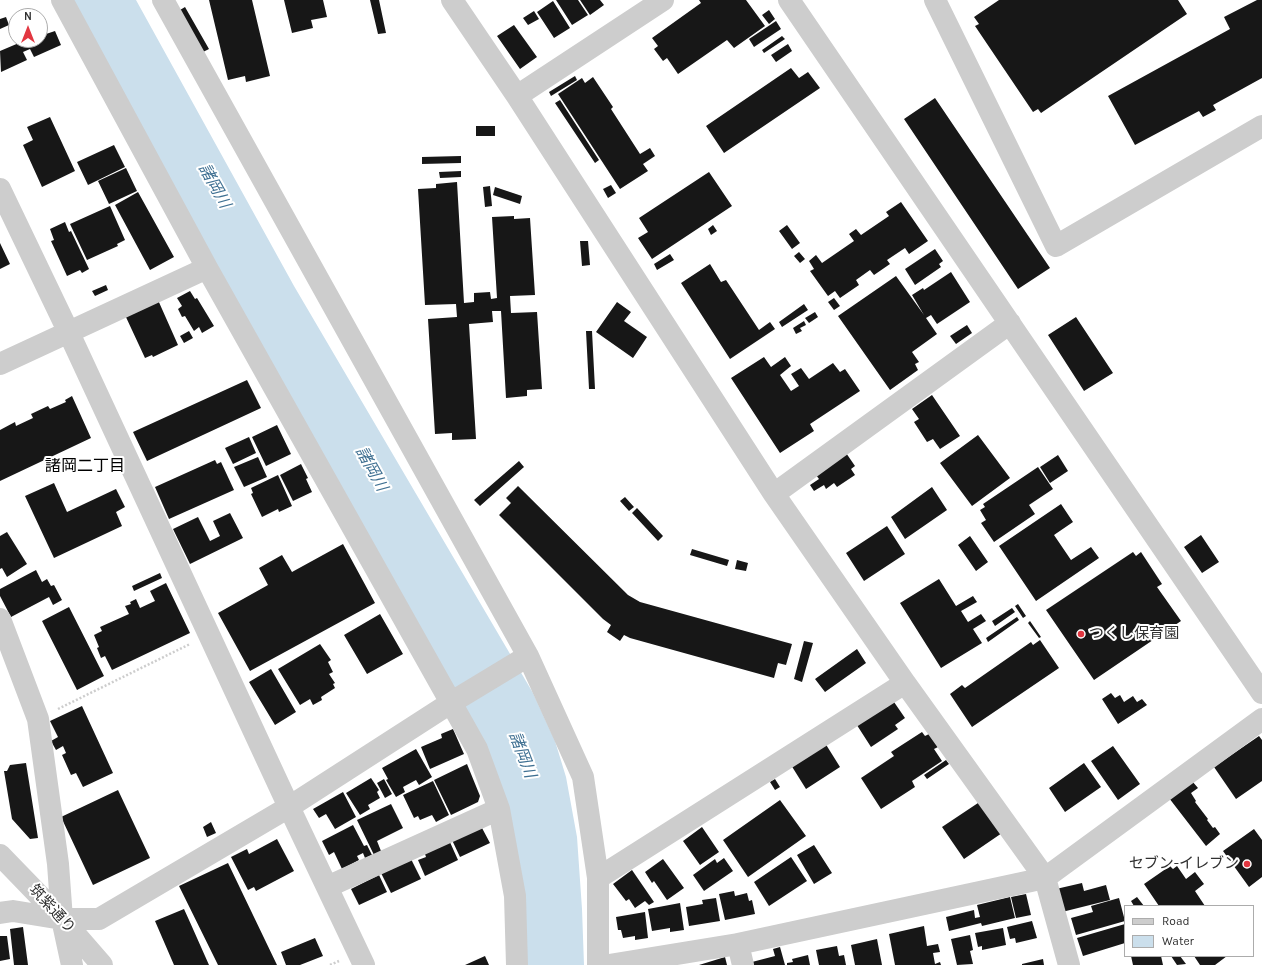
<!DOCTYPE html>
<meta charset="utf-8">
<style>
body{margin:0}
#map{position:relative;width:1262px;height:965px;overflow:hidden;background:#fff;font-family:Karla,sans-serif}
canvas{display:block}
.legend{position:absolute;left:1124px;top:905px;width:130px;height:52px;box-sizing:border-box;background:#fff;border:1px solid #acacac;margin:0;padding:5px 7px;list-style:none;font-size:12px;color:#303030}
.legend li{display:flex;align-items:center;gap:8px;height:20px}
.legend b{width:20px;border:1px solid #acacac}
.north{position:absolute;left:8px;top:8px;width:40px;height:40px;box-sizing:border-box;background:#fff;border:1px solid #acacac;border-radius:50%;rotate:0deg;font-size:11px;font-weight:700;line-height:16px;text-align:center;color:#303030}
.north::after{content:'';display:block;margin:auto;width:14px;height:18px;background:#e23741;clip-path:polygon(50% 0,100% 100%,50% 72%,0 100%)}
</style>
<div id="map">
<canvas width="1262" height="965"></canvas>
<ul class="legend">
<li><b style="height:5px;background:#cdcdcd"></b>Road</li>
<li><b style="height:11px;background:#cbdfec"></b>Water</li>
</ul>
<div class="north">N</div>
</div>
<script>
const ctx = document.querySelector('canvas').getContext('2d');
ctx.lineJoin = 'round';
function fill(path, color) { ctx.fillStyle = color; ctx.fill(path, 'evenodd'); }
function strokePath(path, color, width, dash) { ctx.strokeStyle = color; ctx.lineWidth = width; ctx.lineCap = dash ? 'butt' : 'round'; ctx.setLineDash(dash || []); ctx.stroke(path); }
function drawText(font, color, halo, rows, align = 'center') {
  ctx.font = font + ' Karla,"Noto Sans JP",sans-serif'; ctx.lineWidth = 4; ctx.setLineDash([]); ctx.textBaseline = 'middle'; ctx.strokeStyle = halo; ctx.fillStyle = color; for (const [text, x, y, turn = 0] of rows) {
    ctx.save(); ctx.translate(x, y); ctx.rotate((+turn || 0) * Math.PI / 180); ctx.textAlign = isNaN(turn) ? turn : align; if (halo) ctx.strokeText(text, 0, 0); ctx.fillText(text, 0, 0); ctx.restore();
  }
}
const water = new Path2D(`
 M62 0H136L294 286 533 693 555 741 566 777 577 837 582 909 584 965H519L507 814Z`);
const building = new Path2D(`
 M209 0H252L270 76 246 82 245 76 228 80Z
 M284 0H323L327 17 311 20 313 28 292 33Z
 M370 0H379L386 33 378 34Z
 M556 0H578L588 15 572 25Z
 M580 0H600L604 5 590 15Z
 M699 0H746L765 26 734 48 727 40 678 74 667 58 663 61 654 49 658 46 652 38 701 3Z
 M999 0H1178L1187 14 1041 113 1038 109 1033 112 975 26 979 24 974 17Z
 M1257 0H1262V78L1213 105 1216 110 1203 117 1199 111 1135 145 1108 96 1230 29 1224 17Z
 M553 1 570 28 554 38 537 12Z
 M185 7 209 49 203 52 180 10Z
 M769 10 775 19 769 24 762 15Z
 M534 11 539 19 528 25 523 18Z
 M6 17 9 25 0 29V19Z
 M776 21 781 29 754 47 749 39Z
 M514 25 537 57 520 69 497 36Z
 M55 31 61 45 34 57 30 49 23 52 27 60 1 72 0 51 26 40H40V34L45 32 46 34Z
 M782 36 785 39 764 53 762 50Z
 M788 44 792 51 776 62 771 55Z
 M791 68 799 78 808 72 820 88 724 153 706 126Z
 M575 76 577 80 551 96 549 92Z
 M593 77 613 107 611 109 640 154 650 148 655 156 643 164 648 171 620 189 558 94 582 78 585 83Z
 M935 98 1050 268 1018 289 904 119Z
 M560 100 599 160 595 163 555 103Z
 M50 117 75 171 42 187 23 145 33 140 27 127Z
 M476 126H495V136H476Z
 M114 145 125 167 88 185 77 162Z
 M461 156V163L422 164V157Z
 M126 168 137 191 109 204 98 181Z
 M461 171V177L440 178 439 172Z
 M709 172 732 206 652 259 638 238 648 232 639 218Z
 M457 182 464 303 474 302V293L490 292 491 299 497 298 492 217 514 216V219L530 218 535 295 510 296 511 313 537 312 542 389 527 390V396L506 398 501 311H492L493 322 469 324 476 439 452 440V433L435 434 428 319 457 317 456 304 425 305 418 189 436 188V184Z
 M611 185 616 193 608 198 603 189Z
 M490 186 492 206 485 207 483 187Z
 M495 187 522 196 520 204 493 195Z
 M138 192 174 257 150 270 115 205Z
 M901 202 928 241 909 254 905 248 887 260 890 264 874 275 870 270 856 280 859 285 840 298 835 291 828 296 810 271 814 269 809 261 816 255 822 263 854 241 849 234 856 229 861 235 889 216 886 212Z
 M110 206 125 240 117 244 118 246 87 260 70 224Z
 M65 222 69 232 71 231 89 269 82 273 80 270 67 276 51 241 54 240 50 229Z
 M713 225 717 231 711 235 708 229Z
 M787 225 800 243 792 249 779 231Z
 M580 241H588L590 265 582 266Z
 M0 243 10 264 0 269Z
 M935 249 943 261 939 264 941 267 915 285 905 269Z
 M799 252 805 259 800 263 794 256Z
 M670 254 674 260 657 270 654 264Z
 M710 264 721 282 726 280 759 330 770 322 775 329 730 359 681 283Z
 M951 272 970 302 937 324 931 315 926 318 937 334 912 352 919 362 915 364 918 370 890 390 838 316 896 276 924 315 912 295 923 288 924 290Z
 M106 285 108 290 95 296 92 291Z
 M190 291 195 299 197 298 214 326 202 333 199 327 194 331 185 316 182 317 178 309 182 306 177 298Z
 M834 298 840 306 834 310 828 302Z
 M158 300 178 345 153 357 152 355 145 358 125 315Z
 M617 302 631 312 624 321 647 337 633 358 596 332Z
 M804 304 808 310 782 327 779 322Z
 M815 312 818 317 809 323 805 318Z
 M1076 317 1113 373 1084 391 1048 335Z
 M804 321 806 325 800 328 802 331 796 334 793 328Z
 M967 325 972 333 956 344 950 336Z
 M189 331 193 338 184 343 180 336Z
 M586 331H592L595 389H589Z
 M764 357 771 367 785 357 791 366 780 375 791 391 799 386 791 374 801 368 809 379 833 363 840 372 845 369 860 391 810 424 814 431 780 453 731 378Z
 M247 380 261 408 147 461 133 432Z
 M932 395 960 436 940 449 933 439 927 442 914 422 919 419 912 409Z
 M72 396 91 438 0 481V430L15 422 16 426 33 418 31 414 48 406 50 409 66 402 65 400Z
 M277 425 291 454 266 466 252 437Z
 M978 435 1010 478 972 506 940 463Z
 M249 437 256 453 233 464 225 448Z
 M844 450 855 466 851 469 855 475 837 487 834 483 826 489 824 485 814 491 810 485 819 479 813 471Z
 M1058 455 1068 471 1050 483 1040 467Z
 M258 457 267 477 244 487 234 467Z
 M215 460 217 464 221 462 234 490 169 519 155 487Z
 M519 461 524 467 480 506 474 500Z
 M301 464 308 478 306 479 312 492 293 501 280 475Z
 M1038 467 1053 489 1029 505 1035 514 994 542 981 523 986 520 980 510 985 507 983 504Z
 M278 475 292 506 279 512 278 509 262 517 251 494 253 493 251 488Z
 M54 483 67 512 116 489 125 507 116 512 122 526 54 558 25 496Z
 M518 486 628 595 640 602 792 644 786 665 778 663 774 678 630 638 624 635 620 641 607 632 611 625 603 619 499 515 511 503 506 498Z
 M932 487 947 510 905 539 891 517Z
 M625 497 634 507 629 511 620 501Z
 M1061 504 1073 522 1054 535 1071 560 1091 547 1099 558 1036 601 999 546Z
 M637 508 663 536 658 541 632 513Z
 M230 513 243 538 190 564 173 529 198 517 210 541 220 536 213 521Z
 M887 526 905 554 864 581 846 553Z
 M7 532 27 564 7 577 2 568 0 569V536Z
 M1201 535 1219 562 1202 573 1184 547Z
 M970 536 988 562 976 571 958 545Z
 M343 544 375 603 250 671 218 613 268 585 259 568 282 555 292 572Z
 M692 549 729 560 727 566 690 555Z
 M1133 552 1136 556 1141 552 1162 584 1157 587 1181 621 1094 680 1046 610Z
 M737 560 748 563 746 571 735 569Z
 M36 570 42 582 47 579 51 586 54 585 62 600 53 605 49 597 11 617 0 596V589Z
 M160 573 162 578 134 591 132 586Z
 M939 579 956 606 973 596 977 602 961 611 968 622 981 614 986 621 973 629 982 643 941 668 900 603Z
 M166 583 190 633 112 670 105 656 101 658 97 648 99 647 94 635 102 631 100 627 129 614 125 606 131 604 130 602 136 599 140 608 155 601 150 591Z
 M1018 604 1026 616 1023 618 1015 606Z
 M69 607 104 676 77 690 42 621Z
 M1012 608 1015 612 995 626 992 621Z
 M380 614 403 654 367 674 344 635Z
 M1017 617 1019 620 988 642 986 638Z
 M1030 621 1041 637 1039 638 1028 623Z
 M1040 640 1059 668 972 727 950 694 962 685 965 688 1031 642 1033 645Z
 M804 641 813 643 802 682 794 679Z
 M320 644 331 660 328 662 333 672 329 674 335 683 333 684 335 688 321 697 322 700 313 705 310 699 300 705 278 669Z
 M857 649 866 663 825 692 815 679Z
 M271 669 296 712 275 725 249 682Z
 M1111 693 1115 698 1120 695 1124 702 1133 696 1137 702 1142 699 1147 705 1118 724 1102 699Z
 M894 702 905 718 895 725 898 729 871 747 853 719Z
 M82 706 113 773 83 787 76 773 71 775 62 755 66 753 63 746 56 750 51 741 58 737 50 721Z
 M453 729 464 754 430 769 421 747 442 738 441 734Z
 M922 732 925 736 929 734 938 747 934 749 942 761 912 781 915 787 881 809 861 778 894 756 891 752Z
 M1259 736 1262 740V781L1236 799 1214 767Z
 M825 743 840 767 806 789 791 765Z
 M1113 746 1140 784 1118 800 1091 761Z
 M416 749 432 777 419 785 416 780 403 787 405 792 396 797 386 780 388 779 382 768Z
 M946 760 949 764 927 779 924 775Z
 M26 763 38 838 30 839 12 819 4 771H7L10 765Z
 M1084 763 1101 787 1065 812 1049 788Z
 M467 764 480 796 478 802 451 815 434 780Z
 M371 778 379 790 377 792 380 798 368 805 370 809 360 815 346 793Z
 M384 779 392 794 385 798 377 783Z
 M775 779 780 787 775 790 770 782Z
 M433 781 449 815 436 822 432 815 420 820 418 816 414 818 403 795Z
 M1192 781 1198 788 1191 793 1196 801 1195 802 1208 819 1207 820 1213 828 1215 827 1220 834 1206 846 1169 798Z
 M118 790 150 858 93 885 61 817Z
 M343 792 356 817 335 829 326 814 319 818 313 809Z
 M780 800 806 836 748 877 723 840Z
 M981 801 1002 833 964 859 942 827Z
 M391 804 403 828 377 841 381 851 374 855 357 820Z
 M211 822 216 833 207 837 203 827Z
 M353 825 364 846 367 845 372 855 365 858 363 853 357 856 359 860 342 869 334 852 329 855 322 841Z
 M702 827 719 852 700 865 683 841Z
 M482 828 490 843 460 857 452 840Z
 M1254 829 1262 840V877L1249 887 1223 851Z
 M277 839 294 871 256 891 254 887 248 890 231 857 247 849 249 854Z
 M449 840 458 860 425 876 418 860 426 857 424 851Z
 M814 845 832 873 814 884 797 855Z
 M791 857 807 881 769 906 754 882Z
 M724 858 733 871 704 891 693 875 715 859 717 863Z
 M411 859 421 879 391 893 381 873Z
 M663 859 684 888 667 900 654 881 652 883 645 872Z
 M228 863 277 965H218L179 886Z
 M1170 866 1173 869 1177 866 1186 879 1195 872 1204 884 1195 891 1205 906H1159L1144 884Z
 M632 870 654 902 649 905 645 901 635 908 629 899 626 901 613 884Z
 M379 875 387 892 359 905 351 889Z
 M1082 883 1084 891 1106 885 1110 900 1062 912 1056 889Z
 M734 891 735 896 747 893 749 901 752 900 755 914 725 920 719 894Z
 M1026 894 1031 915 1016 918 1011 897Z
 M1010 897 1015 918 982 926 981 923 949 931 946 917 974 910 975 918 980 917 977 905Z
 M1137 897 1144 906H1134L1131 901Z
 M716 898 720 921 689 926 686 907 703 904 702 900Z
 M1119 898 1125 921 1076 935 1071 918 1093 912 1091 906Z
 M680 903 684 930 670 932V928L652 931 648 909Z
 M184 909 189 920 209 965H174L155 921Z
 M645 912 648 938 635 940V936L623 938 621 930H618L616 917Z
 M1032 921 1037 938 1016 943 1015 938 1010 939 1007 927Z
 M1125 924V943L1083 956 1077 938Z
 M924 926 927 946 938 944 940 952 933 953 935 964 940 962 941 965H895L889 934Z
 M23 927 28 965H14L10 929Z
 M1003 928 1006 945 982 950V946L978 947 975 933Z
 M970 935 973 950 970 951 973 964 957 965 951 939Z
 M0 936H7L10 959 0 961Z
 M315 938 323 956 300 965H286L281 952Z
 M877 939 882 965H855L851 945Z
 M837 946 839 956 844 955 846 965H819L816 950Z
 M780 947 785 965H753L752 962 775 956 773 949Z
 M808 955 810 965H787V963L793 962 792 959Z
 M485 956 489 965H465Z
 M1131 956H1161L1163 965H1133Z
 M1171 956H1180L1186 964 1177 965Z
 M1194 956H1227L1215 965H1200Z
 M725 957 727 965H699Z
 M1043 959 1044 965H1022V964Z`);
const path = new Path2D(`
 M58 709 190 644
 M330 965 339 961`);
const minor = new Path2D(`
 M62 0 207 268 477 749 499 809 515 896 517 965
 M163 0 528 656 583 777 598 878V965
 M452 0 517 96 774 494 905 683 598 878
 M789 0 1262 693
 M935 0 1056 246 1262 126
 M517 96 663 0
 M0 189 69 333 289 807 364 965
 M0 364 207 268
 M774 494 1010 323
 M0 619 38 719 58 864 62 919 72 965
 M905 683 1045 878 1069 965
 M0 855 62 919 102 965
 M327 887 499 809
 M0 913 13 911 62 919H99L289 807 452 702 528 656
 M738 944 743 965
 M609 965 738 944 1045 878 1262 719`);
const markers = [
 [1081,634,4,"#e23741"],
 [1247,864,4,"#e23741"]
];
const poiNames = [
 ["つくし保育園",1089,634],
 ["セブン-イレブン",1239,864,"right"]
];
const streetNames = [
 ["筑紫通り",52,909,47]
];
const waterNames = [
 ["諸岡川",214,186,61],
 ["諸岡川",371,469,61],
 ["諸岡川",522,755,69]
];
const neighbourhoodNames = [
 ["諸岡二丁目",85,466]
];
fill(water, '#cbdfec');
fill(building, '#171717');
strokePath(path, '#cdcdcd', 2.5, [2, 2]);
strokePath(minor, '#cdcdcd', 22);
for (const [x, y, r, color] of markers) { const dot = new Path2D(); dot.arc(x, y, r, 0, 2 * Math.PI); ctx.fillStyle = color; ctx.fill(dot); strokePath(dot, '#fff', 1.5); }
drawText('15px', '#303030', '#fff', poiNames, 'left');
drawText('15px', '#303030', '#fff', streetNames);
drawText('italic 16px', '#3f7092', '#fff', waterNames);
drawText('16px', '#000', '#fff', neighbourhoodNames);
</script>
